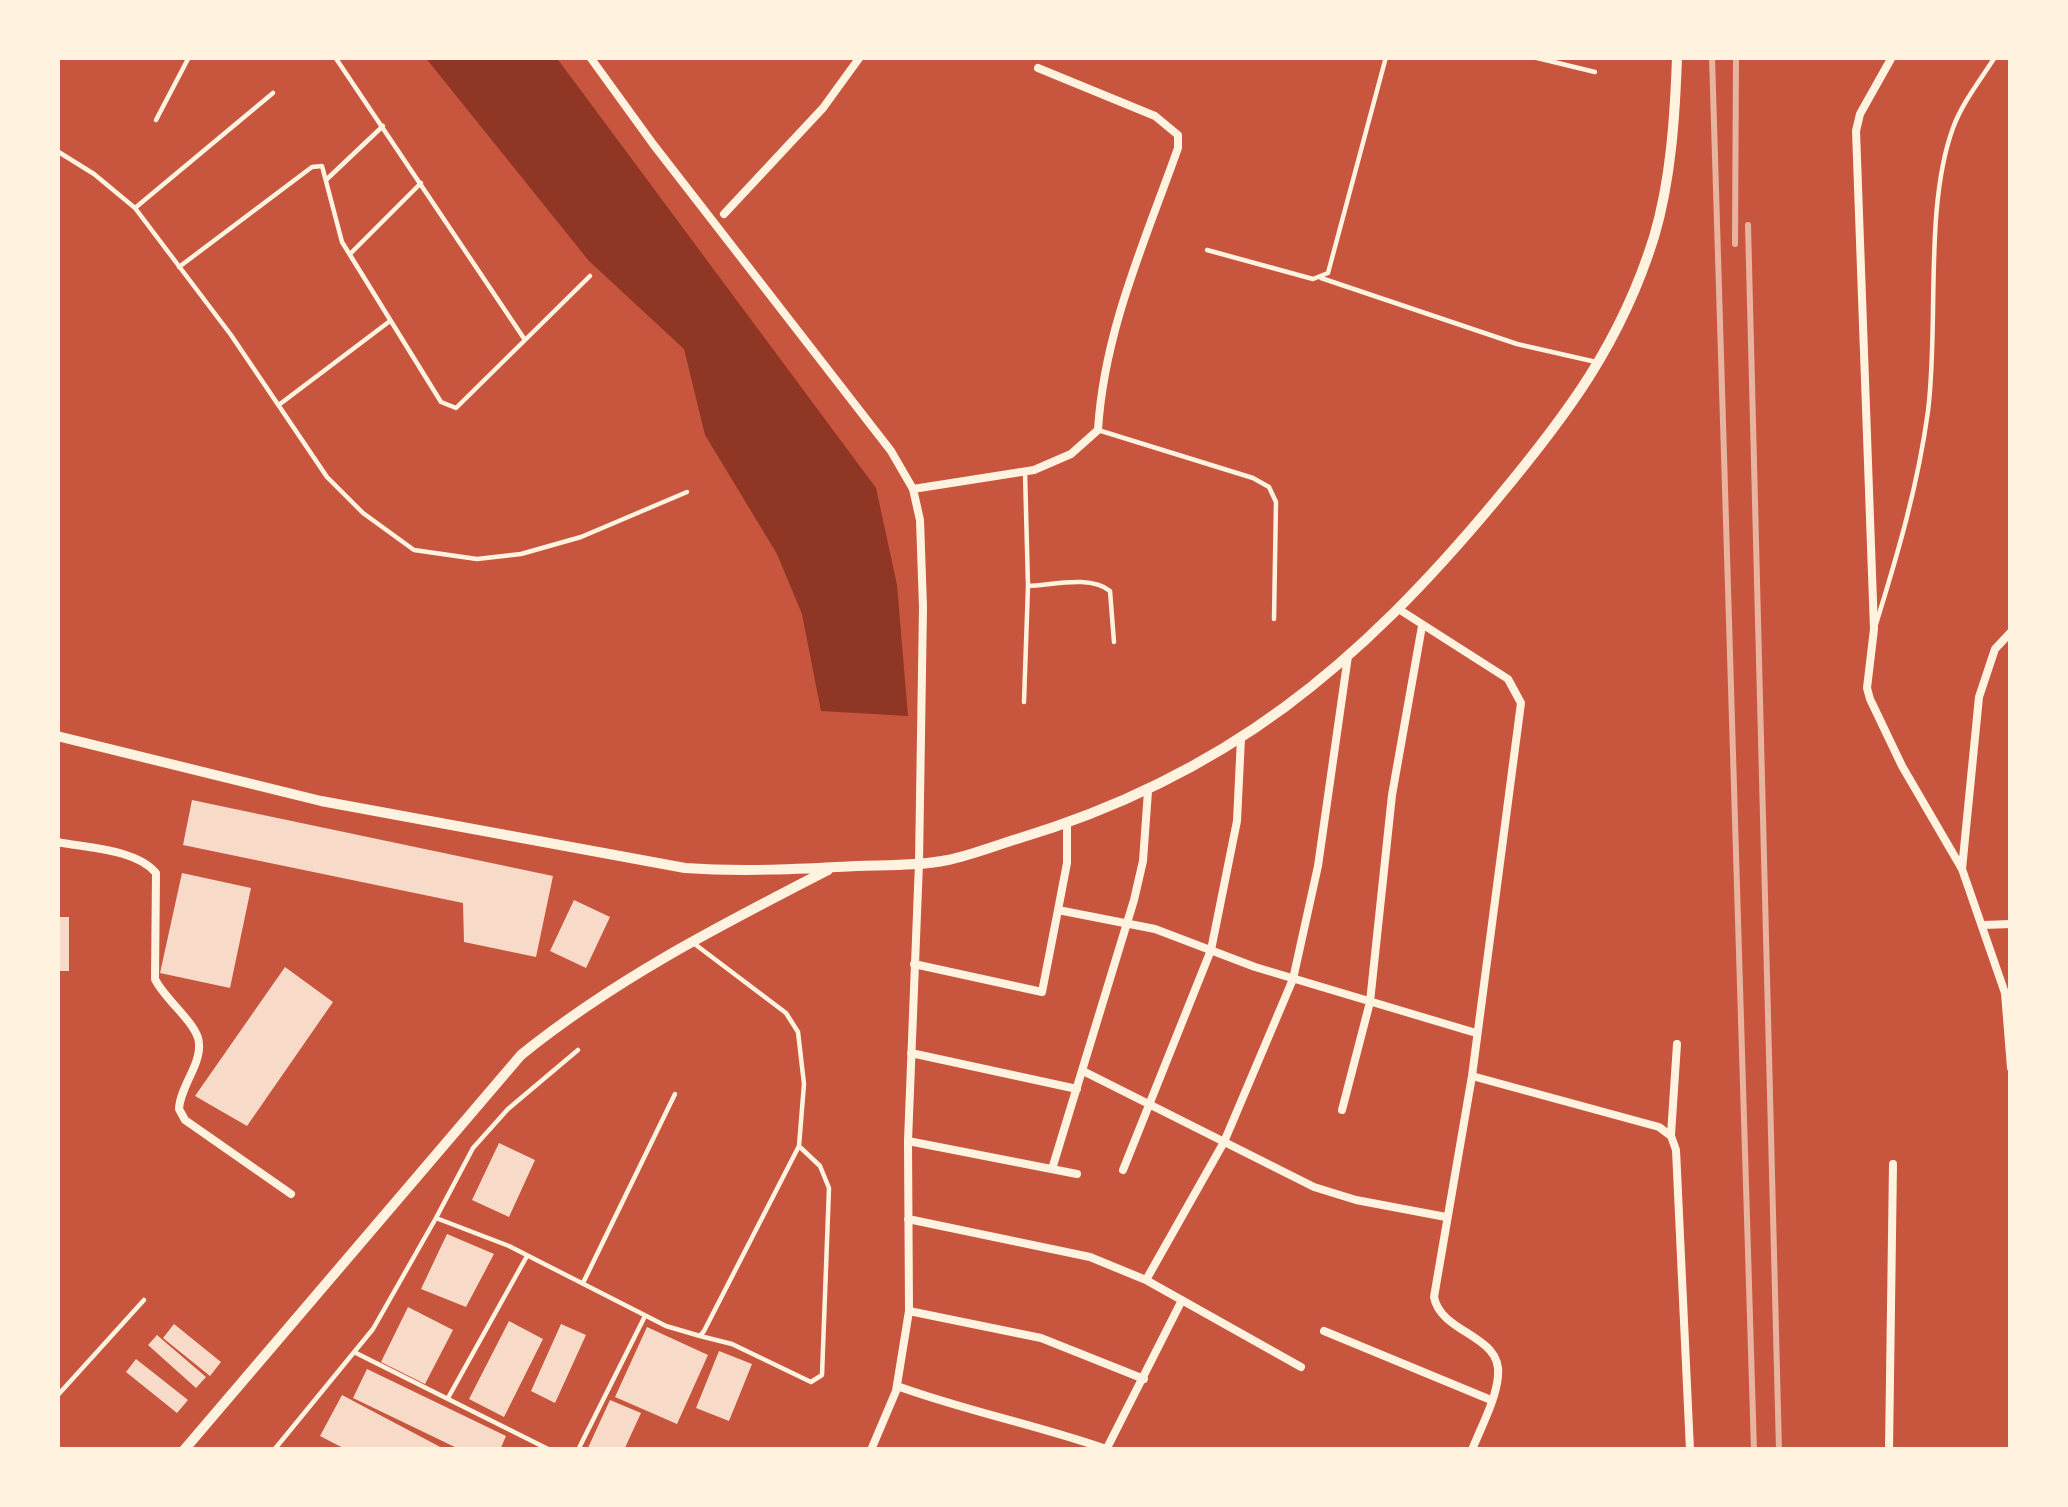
<!DOCTYPE html>
<style>
body{margin:0}
#map{position:relative;width:2068px;height:1507px;overflow:hidden;background:#c8553d;font-family:Roboto,sans-serif}
canvas{display:block}
.frame{position:absolute;inset:0;border:60px solid #fff3e0;pointer-events:none}
</style>
<div id="map">
<canvas width="2068" height="1507"></canvas>
<div class="frame"></div>
</div>
<script>
const ctx = document.querySelector('canvas').getContext('2d');
ctx.lineJoin = 'round';
function fill(path, color) { ctx.fillStyle = color; ctx.fill(path, 'evenodd'); }
function strokePath(path, color, width, dash) { ctx.strokeStyle = color; ctx.lineWidth = width; ctx.lineCap = dash ? 'butt' : 'round'; ctx.setLineDash(dash || []); ctx.stroke(path); }
const water = new Path2D(`
 M425 57H556L876 488 897 585 908 716 821 711 802 614 777 554 705 435 684 349 589 261Z`);
const building = new Path2D(`
 M192 800 553 876 536 957 464 942 463 903 183 845Z
 M182 873 251 888 230 988 160 973Z
 M574 900 610 917 586 968 550 951Z
 M57 917H69V971H57Z
 M285 967 333 1002 247 1126 195 1096Z
 M499 1143 535 1160 509 1217 472 1200Z
 M447 1234 494 1254 466 1307 421 1289Z
 M408 1307 453 1330 425 1384 381 1362Z
 M509 1321 543 1339 504 1417 469 1399Z
 M174 1324 221 1362 210 1376 163 1338Z
 M561 1324 586 1335 555 1403 531 1391Z
 M647 1327 708 1355 677 1424 615 1397Z
 M157 1335 206 1377 196 1388 148 1345Z
 M719 1351 752 1364 729 1421 696 1408Z
 M136 1359 188 1400 177 1413 126 1372Z
 M367 1369 506 1436 500 1450H461L353 1398Z
 M342 1395 446 1450H347L320 1436Z
 M610 1400 641 1413 624 1450H587Z`);
const service = new Path2D(`
 M335 57 525 340
 M1533 57 1595 72
 M156 120 189 57
 M57 151 94 174 135 208 231 335 327 477 363 513 414 550 477 559 521 554 581 537 687 492
 M326 180 383 126
 M135 208 273 93
 M1207 250 1313 279 1328 273 1386 57
 M350 254 421 183
 M179 267 312 167 322 166 342 242 441 402 456 408 590 276
 M1321 278 1517 344 1596 362
 M280 404 390 321
 M1098 430 1253 478 1269 487 1276 502 1274 619
 M1025 472 1028 586C1053 585 1090 575 1110 591L1114 642
 M1876 624C1898 553 1918 485 1928 411 1939 324 1924 207 1953 128 1962 103 1981 79 1995 57
 M1024 702 1028 586
 M436 1218 473 1148 508 1109 578 1050
 M583 1283 675 1094
 M700 1336 732 1344 811 1382 822 1375 829 1188 820 1166 801 1148
 M354 1352 550 1450
 M57 1396 144 1300
 M448 1398 527 1256
 M274 1450 373 1329 436 1218 509 1246 666 1326 700 1336 704 1331 799 1146 804 1084 798 1032 786 1013 696 945
 M578 1450 645 1316`);
const minor = new Path2D(`
 M590 57 653 144 891 451 913 489 920 520 923 607 919 863 908 1141 909 1311 896 1391 871 1450
 M1892 57 1860 114 1856 131 1874 629 1867 688 1870 699 1902 766 1962 869
 M724 214 823 108 860 57
 M913 489 1034 470 1071 454 1098 430C1104 331 1145 241 1178 148V135L1155 116 1038 68
 M1400 610 1508 679 1521 703 1472 1076 1434 1297C1441 1334 1503 1335 1498 1376 1496 1400 1481 1427 1472 1450
 M2011 632 1995 649 1979 697 1962 869 2005 993 2011 1068
 M1067 824V863L1058 910 1155 929 1255 967 1476 1033
 M57 842C87 848 136 849 156 873L155 979C164 999 198 1024 199 1043 201 1065 180 1087 179 1109L185 1120 291 1194
 M1983 925 2011 924
 M914 964 1042 992 1058 910
 M911 1053 1077 1089
 M1083 1071 1314 1187 1356 1200 1446 1217
 M1472 1076 1659 1127 1671 1136 1676 1150 1690 1450
 M1342 1110 1370 1002 1392 795 1422 626
 M1671 1135 1677 1044
 M908 1141 1077 1174
 M1052 1169 1134 900 1143 861 1148 791
 M1123 1170 1211 950 1237 821 1241 738
 M908 1219 1090 1257 1146 1280 1301 1367
 M1146 1280 1224 1142 1293 979 1318 866 1348 656
 M909 1311 1041 1338 1144 1379
 M1324 1331 1491 1400
 M897 1386C966 1411 1037 1425 1106 1449
 M1106 1450 1182 1300
 M1889 1450 1893 1164`);
const tertiary = new Path2D(`
 M57 736 321 801 685 868C743 872 800 869 857 866 887 865 918 866 948 860 971 855 994 846 1017 839 1227 776 1359 665 1497 499 1567 415 1621 343 1654 237 1671 180 1675 116 1677 57
 M184 1450 521 1055C615 979 721 925 828 870`);
const rail = new Path2D(`
 M1712 57 1754 1450
 M1748 225 1779 1450
 M1735 244 1736 57`);
fill(water, '#8f3625');
fill(building, '#f7dbc8');
strokePath(service, '#fff3e0', 4.5);
strokePath(minor, '#fff3e0', 8);
strokePath(tertiary, '#fff3e0', 10);
strokePath(rail, '#e9b49f', 6);
</script>
